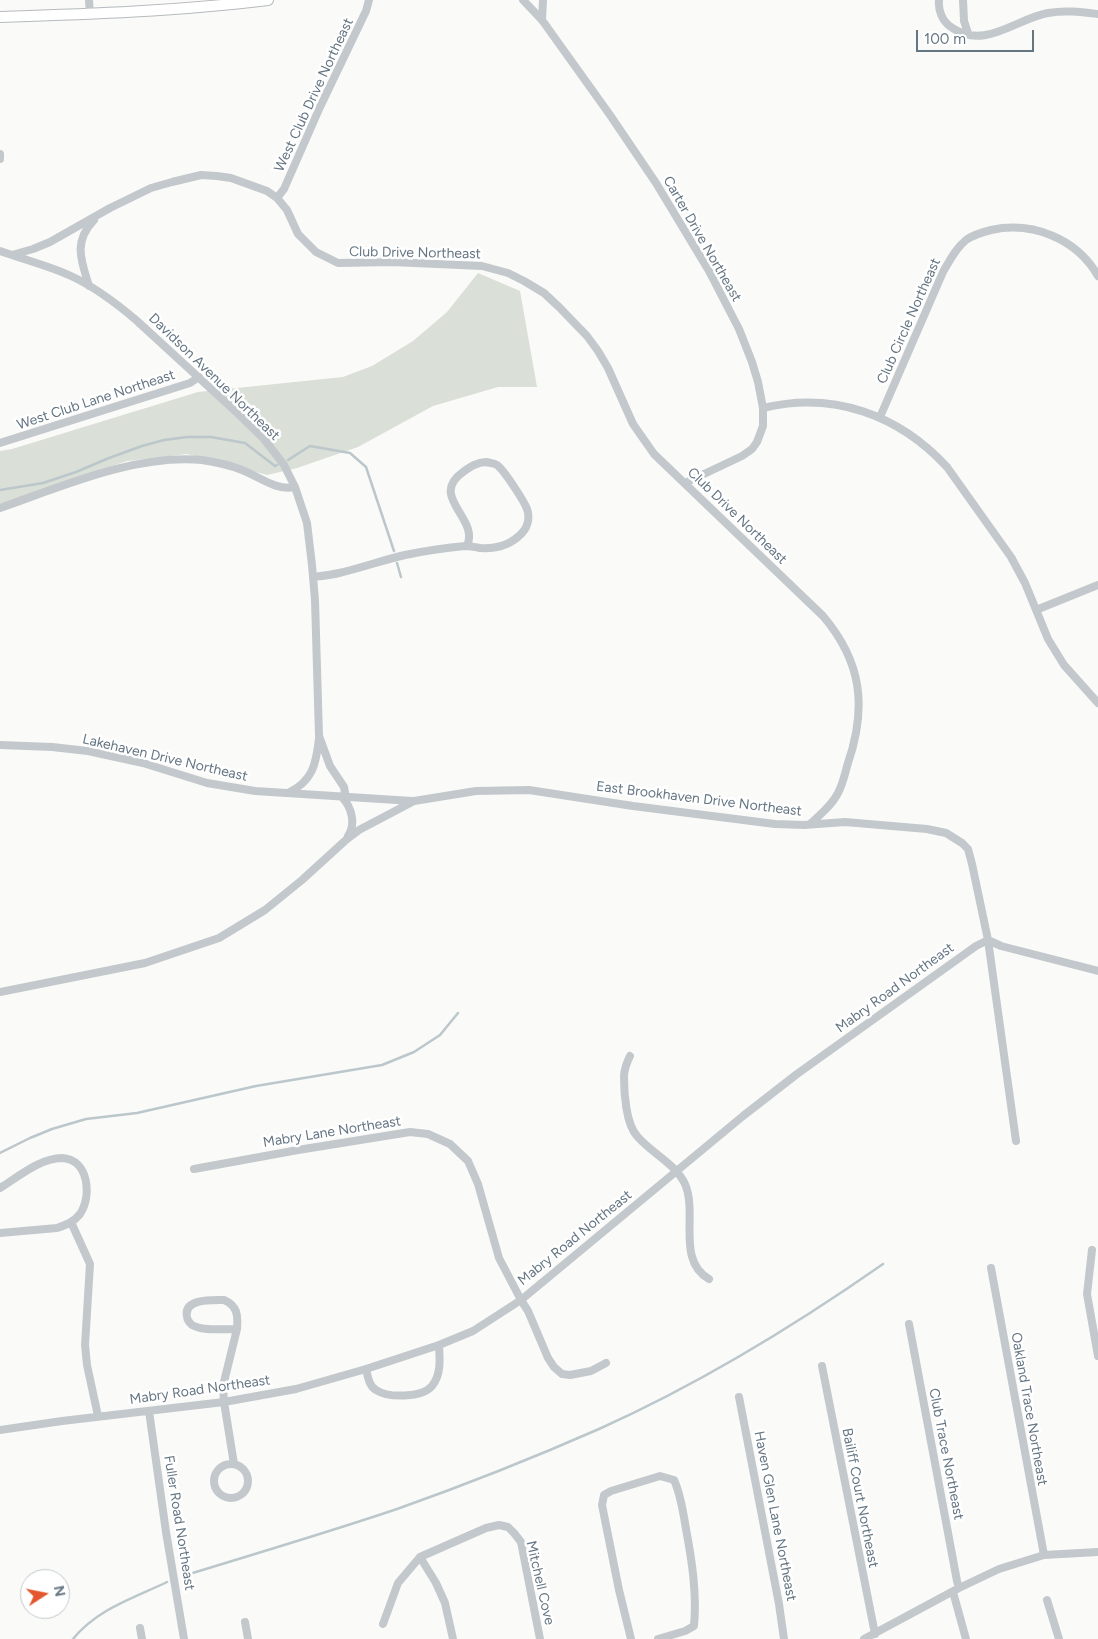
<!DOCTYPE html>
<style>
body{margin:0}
#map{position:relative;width:1098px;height:1639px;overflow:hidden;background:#fafaf8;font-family:Figtree,sans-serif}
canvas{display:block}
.north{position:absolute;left:20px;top:1569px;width:50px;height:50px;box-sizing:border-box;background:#fff;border:1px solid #c1c8cd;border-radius:50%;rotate:79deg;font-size:14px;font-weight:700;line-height:20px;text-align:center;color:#657683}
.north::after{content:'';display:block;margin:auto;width:18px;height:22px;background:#e4572e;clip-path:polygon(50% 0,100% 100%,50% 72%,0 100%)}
.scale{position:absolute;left:916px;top:30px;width:118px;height:22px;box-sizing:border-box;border:2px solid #657683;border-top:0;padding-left:6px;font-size:15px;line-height:18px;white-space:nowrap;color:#657683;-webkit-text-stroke:4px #fff;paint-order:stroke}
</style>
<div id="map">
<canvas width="1098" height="1639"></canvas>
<div class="north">N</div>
<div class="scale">100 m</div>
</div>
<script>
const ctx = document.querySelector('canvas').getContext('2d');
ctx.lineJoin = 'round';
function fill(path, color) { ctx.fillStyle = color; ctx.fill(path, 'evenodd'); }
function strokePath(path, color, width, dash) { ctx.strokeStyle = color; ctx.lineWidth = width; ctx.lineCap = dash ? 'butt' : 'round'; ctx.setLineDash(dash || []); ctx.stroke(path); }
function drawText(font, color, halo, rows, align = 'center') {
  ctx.font = font + ' Figtree,sans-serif'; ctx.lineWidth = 5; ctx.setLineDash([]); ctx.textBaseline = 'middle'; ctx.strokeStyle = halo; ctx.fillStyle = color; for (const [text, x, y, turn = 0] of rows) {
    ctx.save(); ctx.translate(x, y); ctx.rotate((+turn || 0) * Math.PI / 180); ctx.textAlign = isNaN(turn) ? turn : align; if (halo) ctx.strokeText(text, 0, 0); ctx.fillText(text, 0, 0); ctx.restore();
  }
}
const green = new Path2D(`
 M478 273 520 291 537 387H498L433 406 358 447 297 468 267 475 187 454 127 461 0 504V451L12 449 198 392 343 377 372 366 413 341 447 312Z`);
const stream = new Path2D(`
 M288 460 310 446 350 453 366 467 394 551
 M0 490 43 483 76 472 109 458 142 446 164 440 187 437H211L245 443 275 466 277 465
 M397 563 401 577
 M0 1153 30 1138 52 1129 86 1119 137 1113 256 1086 382 1065 414 1052 440 1035 458 1013
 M183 1576C254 1554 326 1533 397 1509 465 1485 533 1458 599 1429 699 1384 793 1327 883 1264
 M73 1639C97 1609 134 1598 167 1582`);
const minor = new Path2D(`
 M89 0 90 14
 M523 0 542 20 610 115 656 183 709 271 739 329 752 362 758 382 763 408V426L757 442 752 449 742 456 685 483
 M939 0C938 10 942 21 951 27 984 51 1015 19 1048 13 1065 10 1081 12 1098 14
 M963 0 964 21 968 33
 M542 20 543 0
 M0 154V159
 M277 198 284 189 320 107 366 11 369 0
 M0 251 12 255 33 249 50 242 110 208 151 188 172 182 201 175 217 176 231 178 267 191 277 198 287 210 298 234 316 252 338 263 392 262 482 266 508 273 524 281 544 293 559 307 587 336 598 351 608 368 633 424 654 454 823 616C862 662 867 707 848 763 845 773 843 784 838 793 832 805 820 815 810 824
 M12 255C32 262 52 267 71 276 95 287 116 303 136 320L233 409 264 439 284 465 295 487 307 523 312 565 315 600 319 736 330 766 344 787 345 793 342 797
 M89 286C81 260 73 242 94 220
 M763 408C834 391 899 415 947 467L1011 557 1025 583 1048 639 1064 665 1098 703
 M880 417 943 272C950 260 956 248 966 240 973 235 983 232 991 230 1033 221 1077 239 1098 276
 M0 443 190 383 199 377
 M0 508C63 486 135 454 202 460 215 462 230 465 242 470 260 477 276 491 295 487
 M313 577C321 576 331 575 339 573 361 568 383 560 405 555 424 551 445 548 465 546 470 546 475 547 480 548 496 549 511 545 522 533 528 527 530 517 527 509 524 501 504 470 497 465 494 463 490 463 486 462 477 462 470 467 463 472 428 497 480 518 467 546
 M1036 610 1098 585
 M0 745 52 747 88 751 143 763 207 783 255 791 412 801
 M288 793C313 781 316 764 319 739
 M342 797C352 808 356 824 348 836
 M988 940 1001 946 1098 971
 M0 992 145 963 219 938 265 910 302 880 347 839 359 830 414 801 476 791 529 790 633 806 775 824 804 825 845 822 927 829 946 833 962 843 968 849 972 864 988 940 1016 1141
 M630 1056C627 1062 624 1070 624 1077 624 1093 626 1124 637 1136 651 1153 675 1163 685 1184 698 1214 676 1260 709 1279
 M194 1169 298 1150 410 1132 428 1134 450 1144 468 1161 478 1184 499 1258 521 1300 528 1311 548 1358 554 1367 562 1374 570 1375 591 1371 606 1363
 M0 1188C18 1177 40 1158 62 1158 89 1159 92 1197 80 1214 74 1222 66 1225 57 1228L0 1233
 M71 1222 90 1264 85 1345 87 1365 98 1416
 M1092 1250 1087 1294 1098 1356
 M991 1268 1044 1555
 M224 1300C238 1306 238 1316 237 1329 225 1329 204 1331 194 1326 191 1325 187 1320 187 1317 183 1298 213 1300 224 1300Z
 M909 1324 957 1581 959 1588
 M822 1366 875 1634
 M366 1369C368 1377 369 1386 376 1390 388 1398 422 1398 432 1386 441 1375 440 1360 439 1345
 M739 1397 779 1604 784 1639
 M149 1411 166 1532 184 1639
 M0 1430 62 1421 224 1402 296 1389 366 1369 439 1345 473 1331 521 1300 743 1116 797 1074 976 946 988 940
 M234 1464 224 1402 223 1386 237 1329
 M214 1481a17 17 0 1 1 34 0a17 17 0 1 1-34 0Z
 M420 1557 436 1583 445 1603 453 1639
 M953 1592 966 1639
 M1047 1600 1059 1639
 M245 1622 248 1639
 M383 1624 398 1583 420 1557 486 1528 499 1525 508 1527 514 1533 521 1542 540 1639
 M140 1628 142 1639
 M631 1639 619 1590 602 1505 604 1495 611 1491 660 1476 674 1480C681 1495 683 1512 686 1529 692 1561 697 1594 694 1626L685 1631 658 1639
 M864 1639 959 1588 999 1569 1044 1555 1098 1552`);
const major = new Path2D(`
 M0 17C90 14 179 11 268 0`);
const streetNames = [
 ["West Club Drive Northeast",314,95,-65],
 ["Carter Drive Northeast",702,239,60],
 ["Club Drive Northeast",415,253,1],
 ["Club Circle Northeast",909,321,-66],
 ["Davidson Avenue Northeast",214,377,44],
 ["West Club Lane Northeast",96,400,-18],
 ["Club Drive Northeast",737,516,44],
 ["Lakehaven Drive Northeast",165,758,13],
 ["East Brookhaven Drive Northeast",699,799,7],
 ["Mabry Road Northeast",895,988,-36],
 ["Mabry Lane Northeast",332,1132,-9],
 ["Mabry Road Northeast",575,1238,-39],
 ["Mabry Road Northeast",200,1390,-8],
 ["Oakland Trace Northeast",1029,1409,80],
 ["Club Trace Northeast",946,1454,79],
 ["Bailiff Court Northeast",860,1498,79],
 ["Haven Glen Lane Northeast",775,1516,79],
 ["Fuller Road Northeast",179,1523,81],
 ["Mitchell Cove",540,1583,77]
];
fill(green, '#dadfd7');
strokePath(stream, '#bbc7cb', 2.5);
strokePath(major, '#b5babe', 12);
strokePath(minor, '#c3c8cc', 8);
strokePath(major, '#fff', 10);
drawText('14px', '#657683', '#fff', streetNames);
</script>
